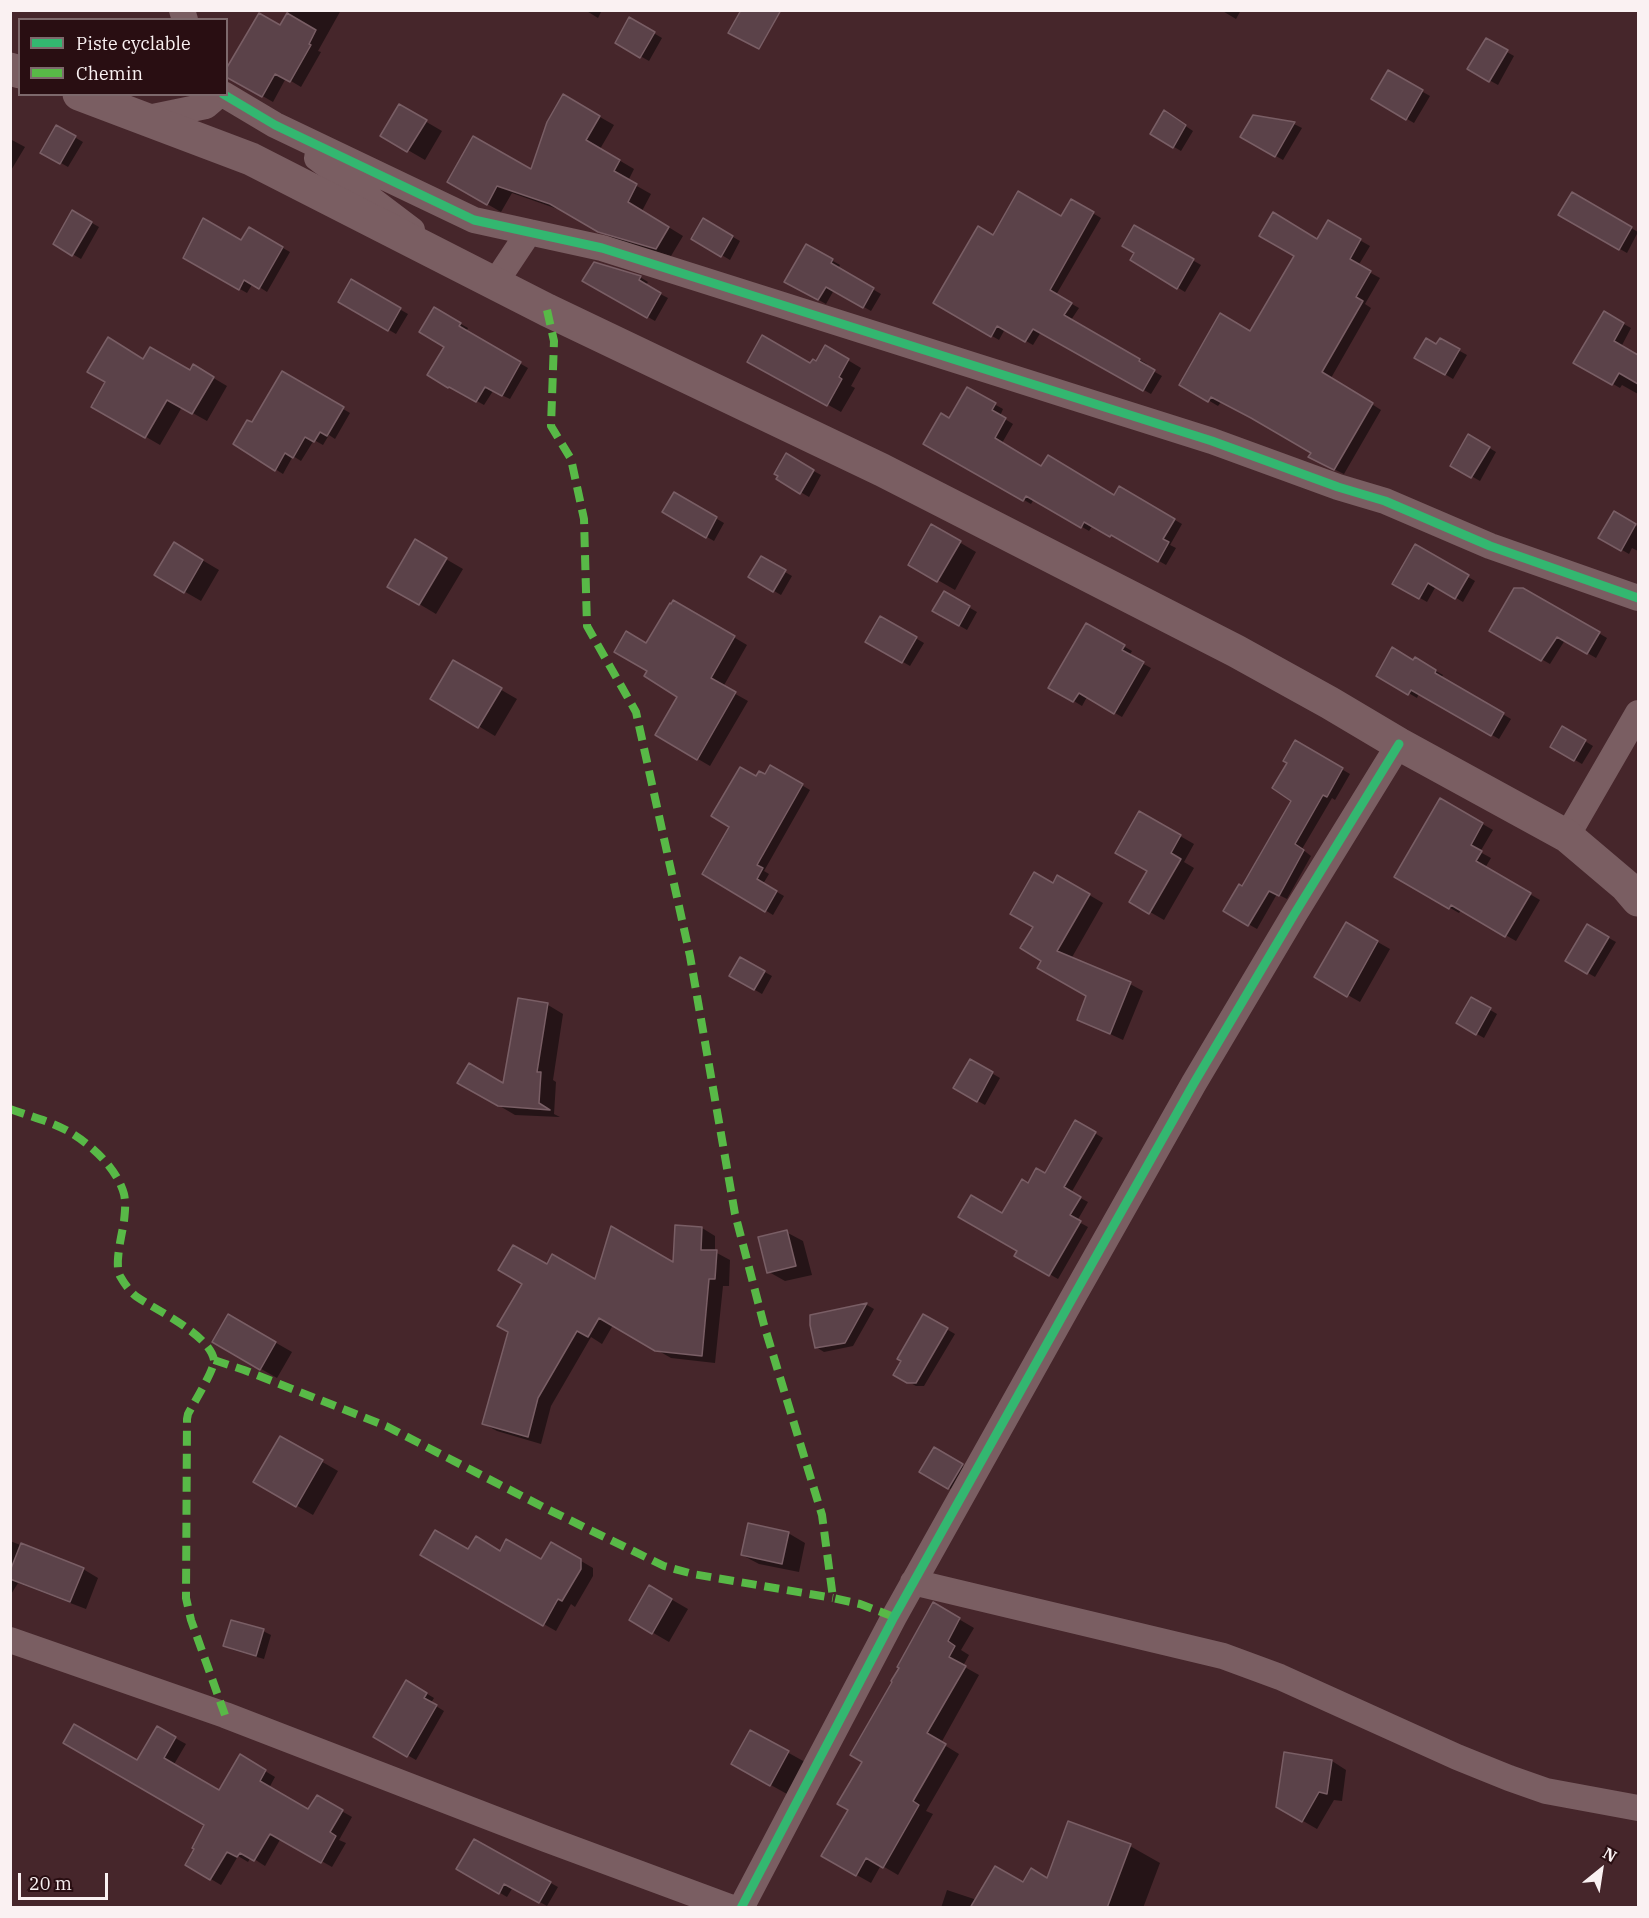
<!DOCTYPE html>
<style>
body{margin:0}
#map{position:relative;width:1649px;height:1918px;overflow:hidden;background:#46262b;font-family:"IBM Plex Serif",serif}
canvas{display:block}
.frame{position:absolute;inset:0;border:12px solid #faf1f2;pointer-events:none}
.legend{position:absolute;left:18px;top:18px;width:210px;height:78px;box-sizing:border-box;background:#290e12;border:2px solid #7d696c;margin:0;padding:8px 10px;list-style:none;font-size:18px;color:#faf1f2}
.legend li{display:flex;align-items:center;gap:12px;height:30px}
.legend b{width:30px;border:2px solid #7d696c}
.north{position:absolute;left:1571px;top:1840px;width:60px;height:60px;-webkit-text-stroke:4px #290e12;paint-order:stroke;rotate:30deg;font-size:16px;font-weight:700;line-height:24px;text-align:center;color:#faf1f2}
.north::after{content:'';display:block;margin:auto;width:21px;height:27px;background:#faf1f2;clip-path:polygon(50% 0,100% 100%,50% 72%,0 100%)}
.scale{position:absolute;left:18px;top:1873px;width:90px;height:27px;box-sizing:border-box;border:3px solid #faf1f2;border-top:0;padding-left:8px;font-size:18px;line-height:21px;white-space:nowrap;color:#faf1f2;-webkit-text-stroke:4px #290e12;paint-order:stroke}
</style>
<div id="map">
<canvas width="1649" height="1918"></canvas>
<div class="frame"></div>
<ul class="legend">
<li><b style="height:8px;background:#33b770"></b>Piste cyclable</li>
<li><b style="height:8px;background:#58b947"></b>Chemin</li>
</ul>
<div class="north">N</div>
<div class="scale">20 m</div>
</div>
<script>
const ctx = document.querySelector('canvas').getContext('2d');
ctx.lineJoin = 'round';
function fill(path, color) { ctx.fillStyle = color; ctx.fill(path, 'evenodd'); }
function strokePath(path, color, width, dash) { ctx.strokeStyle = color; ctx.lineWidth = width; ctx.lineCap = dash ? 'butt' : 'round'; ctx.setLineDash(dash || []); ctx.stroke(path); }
const shadow = new Path2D(`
 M290 10H341L318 51 321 52 301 87 286 78 273 102 226 75 280 27Z
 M585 10H602L598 18Z
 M1221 10H1241L1236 19Z
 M630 19 662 38 649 61 617 43Z
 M1486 40 1514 56 1498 85 1469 69Z
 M1388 72 1430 96 1414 123 1373 99Z
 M563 96 614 125 600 149 634 169 628 181 651 194 642 211 683 236 671 256 614 239 566 212 512 193 501 212 449 182 531 171Z
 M399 106 442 131 425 160 382 135Z
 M1172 117 1193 131 1181 151 1152 134Z
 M1254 117 1294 124 1302 128 1283 160 1242 137Z
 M57 127 83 142 68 167 42 152Z
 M10 139 25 147 10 172Z
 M1572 194 1638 232 1627 253 1560 215Z
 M1072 201 1101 218 1056 295 1079 308 1071 320 1147 364 1146 367 1162 376 1151 394 1041 332 1033 345 1005 329 999 340 935 303 994 237 1061 218Z
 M73 212 99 227 81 259 55 244Z
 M703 220 740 241 730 260 693 238Z
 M1328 222 1370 246 1358 266 1380 278 1365 304 1371 308 1331 378 1381 410 1344 474 1319 462 1313 452 1263 423 1221 402 1218 406 1181 384 1251 333 1318 240Z
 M1135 227 1201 265 1185 292 1132 260 1137 252Z
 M249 229 290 252 267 292 253 283 247 293 185 258 242 242Z
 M806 246 840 265 838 269 881 294 871 311 834 290 826 304 786 282Z
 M595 263 640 277 648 282 645 286 668 298 655 321 585 281Z
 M351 281 408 314 396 334 340 302Z
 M434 309 468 328 466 332 528 368 510 399 493 391 484 405 457 390 456 391 429 374 446 347Z
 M1604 313 1631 328 1621 347 1638 357V394L1622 385 1620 388 1575 362Z
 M1440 340 1467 355 1453 379 1416 357 1437 346Z
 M826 347 861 368 851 386 855 388 841 412 749 361 811 365 816 363Z
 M144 360 190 372 193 366 227 386 207 421 182 407 160 445 93 406 107 382Z
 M282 373 350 413 335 439 329 435 323 445 314 440 301 461 293 456 283 474 235 444 253 424Z
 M967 389 1003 409 1000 416 1013 424 1002 443 1042 468 1115 497 1119 488 1182 524 1170 545 1176 548 1166 565 1119 538 1118 540 1093 525 1089 531 1034 499 1031 504 925 443 949 420Z
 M1469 436 1496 452 1480 481 1452 465Z
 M786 456 821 475 809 497 778 479Z
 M674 494 724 523 714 541 664 512Z
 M1614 513 1638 527V551L1632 548 1629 554 1600 537Z
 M932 526 976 552 955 590 910 564Z
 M415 541 463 569 436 614 389 586Z
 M175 544 219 570 201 601 156 575Z
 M1416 546 1475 581 1463 602 1436 586 1427 602 1394 583Z
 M761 558 792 576 781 595 750 577Z
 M1523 589 1607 638 1596 658 1565 640 1550 664 1491 630Z
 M944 593 977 612 967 630 934 611Z
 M674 602 747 645 723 687 748 701 710 766 657 735 679 697 649 671 647 645Z
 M881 618 924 643 910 666 867 641Z
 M1087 625 1132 651 1129 656 1151 668 1122 717 1087 697 1082 706 1051 687Z
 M1415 659 1443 675 1441 678 1511 719 1499 739 1419 693 1417 698 1378 675 1414 662Z
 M453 662 517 699 495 736 432 698Z
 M1563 728 1593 746 1582 764 1552 747Z
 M1296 742 1350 774 1335 800 1332 798 1302 849 1311 856 1287 899 1277 894 1257 929 1225 911 1243 888 1293 800 1289 762Z
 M771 767 810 790 764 871 769 874 763 884 784 896 773 915 704 873 756 778 766 776Z
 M1441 800 1493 830 1480 852 1491 858 1485 868 1540 900 1516 941 1461 910 1459 913 1396 877Z
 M1140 813 1194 844 1184 862 1194 868 1164 920 1131 901 1149 871Z
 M1058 877 1103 903 1071 959 1130 984 1143 991 1123 1040 1078 1019 1088 996 1043 960 1035 926Z
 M1346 924 1390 949 1360 1002 1316 977Z
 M1587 926 1616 942 1595 977 1567 961Z
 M741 959 772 976 762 994 731 976Z
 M1472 999 1497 1014 1484 1038 1458 1023Z
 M548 1005 563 1014 553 1080 556 1082 554 1114 560 1117 515 1115 459 1082 504 1085Z
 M971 1061 1000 1078 985 1105 955 1088Z
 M1076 1122 1103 1138 1071 1193 1088 1202 1077 1221 1088 1227 1058 1279 1016 1255 1019 1251 1002 1215 1029 1185 1045 1175Z
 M702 1228 715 1236V1252L730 1260 729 1286H723L715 1363 671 1358 613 1325 602 1344 591 1337 551 1406 541 1444 497 1431 484 1424 547 1266 596 1281 674 1264Z
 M786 1232 803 1241 812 1275 785 1281 769 1272Z
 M867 1305 874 1309 853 1346 824 1352 816 1347 812 1316Z
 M229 1316 292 1352 277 1378 214 1342Z
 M924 1316 955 1334 924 1386H916L895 1374Z
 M281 1438 338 1471 313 1515 256 1482Z
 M934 1449 978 1475 965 1497 921 1472Z
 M788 1533 805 1543 799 1572 759 1564 742 1555Z
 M10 1541 83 1569 98 1578 86 1609 18 1583 10 1596Z
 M552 1544 593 1568V1576L575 1607 571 1604 556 1631 422 1555 469 1551 500 1553 542 1561Z
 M650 1587 688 1609 669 1642 631 1620Z
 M933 1604 974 1628 961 1650 969 1655 963 1666 979 1675 941 1743 959 1754 926 1811 933 1814 898 1875 881 1865 871 1883 823 1856 850 1810 864 1761 894 1681Z
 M263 1631 271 1635 264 1659 233 1650 225 1646Z
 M407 1682 434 1698 431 1703 444 1711 416 1760 375 1737Z
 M157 1728 186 1744 173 1766 220 1792 240 1756 275 1777 269 1788 309 1811 317 1797 352 1817 339 1840 346 1843 332 1867 281 1838 265 1866 251 1857 248 1862 238 1856 221 1885 187 1865 207 1825 137 1762Z
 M751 1732 805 1762 787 1794 733 1764Z
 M1332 1761 1346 1770 1342 1801 1334 1800 1317 1829 1277 1806Z
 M474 1841 558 1887 547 1906 513 1887 507 1897 458 1868Z
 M1130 1846 1160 1863 1143 1908H941L947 1890 977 1900 1023 1884 1048 1880Z`);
const building = new Path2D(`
 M741 10H781L759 49 728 33Z
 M259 13 280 25 287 13 316 30 309 44 311 45 290 82 275 74 262 97 226 77V69Z
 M629 17 655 32 640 58 615 43Z
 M1486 38 1508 50 1489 82 1467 69Z
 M1388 70 1423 90 1406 120 1371 99Z
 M563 94 600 116 586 140 620 160 614 171 637 184 628 202 669 227 656 249 598 232 550 204 497 186 487 205 447 182 473 136 531 169 547 122Z
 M399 104 427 120 407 152 380 136Z
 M1164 110 1186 125 1173 148 1150 134Z
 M1253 115 1295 122 1275 157 1240 137Z
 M56 125 76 136 60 164 40 153Z
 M1018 191 1061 216 1071 199 1094 212 1050 290 1072 303 1064 315 1140 359 1139 361 1155 370 1143 391 1033 329 1025 342 997 326 991 337 933 303 978 226 993 235Z
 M1572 192 1632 227 1619 250 1558 215Z
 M72 210 92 222 72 256 53 244Z
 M1273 212 1317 239 1328 220 1361 239 1350 259 1371 271 1356 297 1363 301 1322 372 1373 403 1334 470 1308 457 1311 453 1251 418 1211 397 1208 402 1179 385 1220 313 1250 331 1294 256 1259 236Z
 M203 218 241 240 249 227 283 247 259 289 244 280 239 290 183 258Z
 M703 218 733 236 721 257 691 239Z
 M1134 225 1194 259 1177 289 1130 260 1134 253 1122 246Z
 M806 244 833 259 831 263 874 288 863 308 826 287 818 300 784 282Z
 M594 262 641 276 639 280 661 293 647 318 582 281Z
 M351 279 401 308 388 331 338 302Z
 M434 307 461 323 459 326 521 362 502 396 485 387 476 402 449 387 448 388 427 375 444 347 419 332Z
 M1604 311 1624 323 1614 341 1638 355V384L1619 373 1612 385 1573 363Z
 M762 335 810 363 813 359 816 361 825 345 849 359 839 377 842 379 827 406 747 362Z
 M108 337 143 359 150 347 190 370 193 364 214 377 192 414 167 400 145 438 91 407 105 382 87 372Z
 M1426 338 1436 344 1440 338 1460 349 1445 375 1414 358Z
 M282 371 344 407 327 436 320 432 314 442 305 437 293 458 285 453 275 471 233 444 247 420 252 422Z
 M967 387 996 403 992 410 1006 418 995 438 1041 466 1048 455 1114 495 1119 486 1175 519 1163 539 1169 542 1158 562 1111 535 1110 537 1084 522 1081 528 1026 496 1023 501 923 444 941 413 949 418Z
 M1468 434 1490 447 1471 478 1450 466Z
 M786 453 814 470 800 494 776 479 778 476 774 474Z
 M674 492 717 517 706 538 662 512Z
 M1614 511 1636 524 1621 551 1598 538Z
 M931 524 961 541 937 582 908 565Z
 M415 539 447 558 419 605 387 587Z
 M174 542 203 560 184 593 154 575Z
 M1415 544 1469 575 1455 599 1428 583 1419 599 1392 584Z
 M761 556 786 570 773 592 748 577Z
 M1514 588H1523L1600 632 1587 654 1557 637 1541 661 1489 631Z
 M944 591 970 606 959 626 932 611Z
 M673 600 735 636 711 678 736 692 697 760 655 735 677 697 644 676 647 671 614 652 626 631 646 643 670 603 671 604Z
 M880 616 917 637 902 663 865 642Z
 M1086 623 1125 645 1122 650 1144 662 1114 714 1079 693 1073 702 1048 688Z
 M1392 647 1413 660 1415 657 1436 670 1435 673 1504 713 1491 736 1411 690 1408 695 1376 676Z
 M453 660 502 688 478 728 430 699Z
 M1562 726 1586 740 1574 761 1550 747Z
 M1295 740 1343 768 1327 797 1323 795 1295 844 1304 850 1279 896 1269 891 1248 926 1223 911 1239 884 1242 886 1291 801 1272 788 1287 763 1283 761Z
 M770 765 803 784 757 865 763 868 757 879 777 891 765 912 702 874 729 827 711 816 740 767 756 776 759 771 765 774Z
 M1440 798 1483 823 1471 845 1482 851 1476 861 1531 893 1505 937 1451 905 1449 909 1394 877Z
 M1139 811 1181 835 1171 853 1181 859 1149 914 1129 902 1147 871 1115 853Z
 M1034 872 1053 883 1057 875 1090 894 1057 951 1131 982 1110 1034 1077 1020 1086 996 1037 968 1041 961 1020 948 1033 927 1010 914Z
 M1346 922 1378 941 1347 997 1314 977Z
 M1587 924 1609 937 1587 974 1565 961Z
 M740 957 765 971 754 990 729 976Z
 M1471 997 1491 1008 1476 1035 1456 1023Z
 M518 998 548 1003 537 1072H541L539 1103 550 1110 498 1106 457 1083 469 1063 503 1083Z
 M970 1059 993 1072 977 1102 953 1088Z
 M1075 1120 1096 1132 1064 1187 1081 1197 1070 1215 1081 1221 1049 1276 1014 1256 1017 1251 958 1217 971 1195 1002 1213 1022 1179 1028 1183 1036 1168 1045 1173Z
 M675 1225 702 1227 701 1250H717L715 1279H709L702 1356 655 1351 599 1318 588 1337 577 1331 538 1398 528 1437 482 1424 508 1332 497 1326 522 1284 498 1270 513 1245 547 1264 552 1254 595 1279 611 1226 673 1262Z
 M787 1230 796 1266 767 1273 758 1237Z
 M867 1303 845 1343 815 1348 810 1325V1315Z
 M228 1314 276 1342 260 1370 212 1342Z
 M923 1314 948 1328 916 1383H907L893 1375 901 1361 897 1359Z
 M280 1436 323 1460 296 1507 253 1482Z
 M934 1447 963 1464 948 1489 919 1472Z
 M748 1523 789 1532 782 1564 741 1555Z
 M435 1530 468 1549 476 1536 500 1551 506 1539 541 1559 551 1542 581 1559V1569L562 1601 558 1599 543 1626 420 1555Z
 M21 1543 84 1568 70 1602 10 1579V1571Z
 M649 1585 672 1599 652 1634 629 1620Z
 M933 1602 960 1618 948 1641 955 1646 949 1657 966 1666 927 1733 946 1744 913 1801 919 1805 883 1868 866 1858 856 1876 821 1856 848 1810 837 1804 862 1762 850 1755 892 1682 891 1681 899 1668 897 1667Z
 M231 1620 264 1629 256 1656 223 1646Z
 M406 1680 427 1693 424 1698 437 1705 407 1757 373 1737Z
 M74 1724 137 1760 157 1726 176 1737 164 1758 219 1790 240 1754 266 1770 260 1781 308 1809 317 1795 343 1810 330 1832 336 1836 321 1863 270 1834 254 1861 240 1853 237 1857 227 1852 210 1880 185 1865 194 1849 192 1848 204 1825 63 1743Z
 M750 1730 789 1751 770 1786 731 1764Z
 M1284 1752 1332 1760 1327 1794 1319 1792 1302 1822 1276 1807Z
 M1068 1821 1131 1844 1107 1908H970L995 1866 1023 1882 1031 1868 1047 1878Z
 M474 1839 551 1882 539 1903 504 1884 499 1894 456 1869Z`);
const minor = new Path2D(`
 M182 10 185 20
 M223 94 275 125 474 220 602 248 1212 441 1338 487 1385 501 1490 546 1638 598
 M143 119 206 106 213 100 215 94
 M317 158 412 230
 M495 283 529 232
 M1567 836 1638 713
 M913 1582 1223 1656 1280 1677 1457 1757 1509 1778 1546 1791 1638 1808
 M10 1640 225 1715 546 1839 732 1908
 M741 1908 894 1617 1072 1299 1194 1083 1295 913 1399 744`);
const secondary = new Path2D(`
 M10 69 20 72
 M79 94 251 159 547 310 882 470 1236 651 1330 703 1399 744 1567 836 1626 886 1638 900`);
const quiet = new Path2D(`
 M547 310 554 341 551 426 571 459 584 519 587 626 636 712 690 956 735 1214 764 1325 822 1515 833 1598 860 1604 894 1617
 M10 1109C29 1116 49 1121 66 1130 90 1143 117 1168 124 1194 126 1203 125 1212 124 1221 122 1235 114 1264 120 1276 124 1283 130 1292 137 1297 156 1310 210 1335 214 1360 215 1369 193 1404 188 1414L187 1419 186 1598 191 1620 225 1715
 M214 1360 244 1370 386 1426 547 1509 664 1566 693 1574 833 1598`);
const cycleway = new Path2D(`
 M223 94 275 125 474 220 602 248 1212 441 1338 487 1385 501 1490 546 1638 598
 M741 1908 894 1617 1072 1299 1194 1083 1295 913 1399 744`);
fill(shadow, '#0007');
fill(building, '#5b4249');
strokePath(building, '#795e65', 1.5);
strokePath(minor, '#7a5e62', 26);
strokePath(secondary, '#7a5e62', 33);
strokePath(quiet, '#58b947', 8, [15, 8]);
strokePath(cycleway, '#33b770', 9);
</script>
